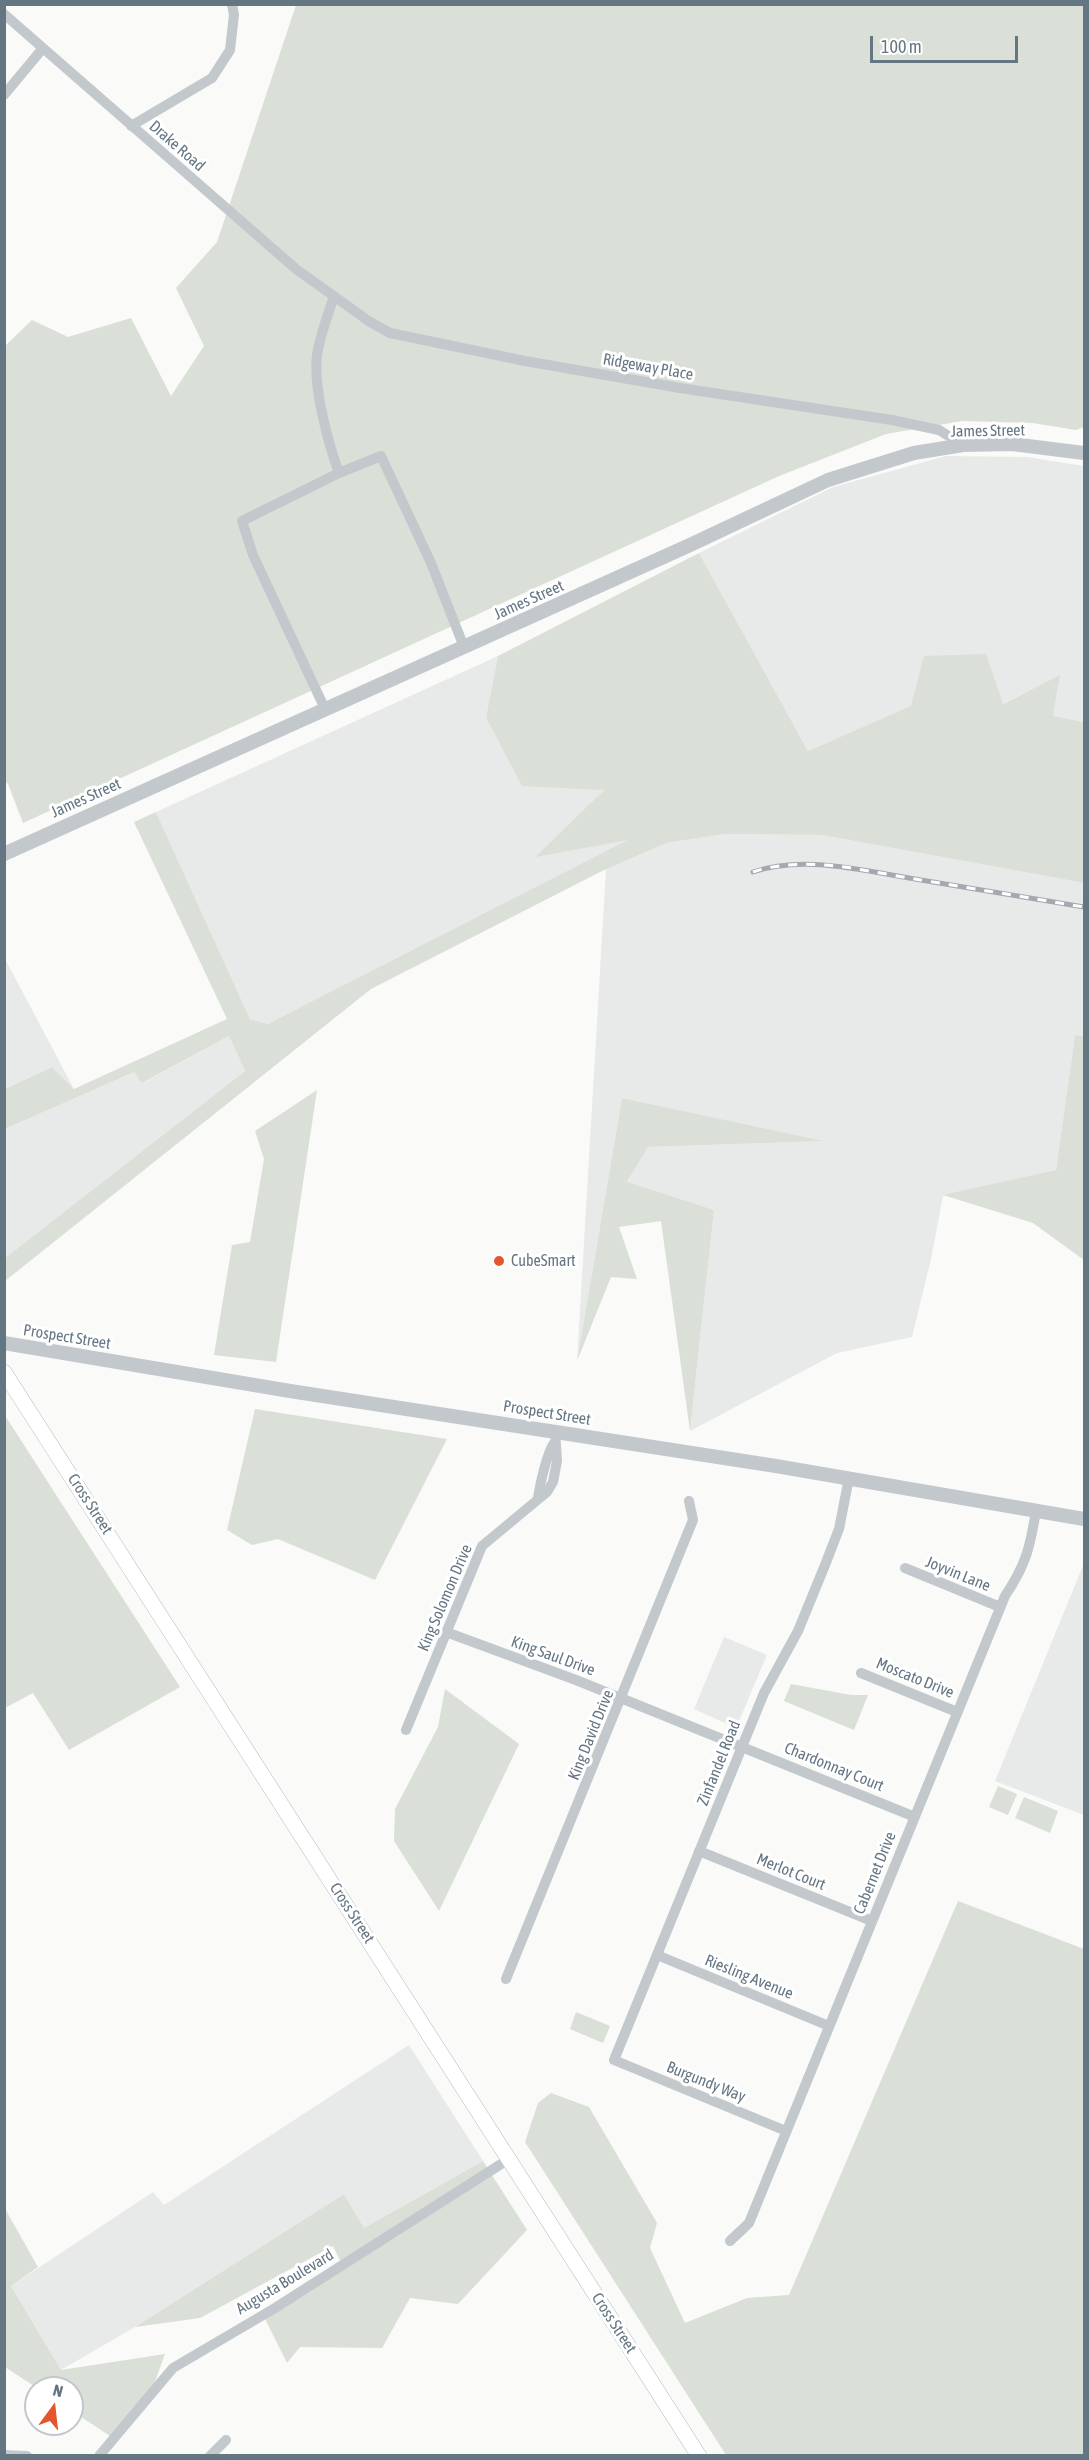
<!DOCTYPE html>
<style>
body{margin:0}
#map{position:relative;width:1089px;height:2460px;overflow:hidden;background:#fafaf8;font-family:"Asap Condensed",sans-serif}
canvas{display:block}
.frame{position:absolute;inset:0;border:6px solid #657683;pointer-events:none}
.north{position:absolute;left:24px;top:2376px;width:60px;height:60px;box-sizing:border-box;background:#fff;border:2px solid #c1c8cd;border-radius:50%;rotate:15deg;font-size:16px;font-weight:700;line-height:24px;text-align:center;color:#657683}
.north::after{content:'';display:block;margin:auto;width:21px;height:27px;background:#e4572e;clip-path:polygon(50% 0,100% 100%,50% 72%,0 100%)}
.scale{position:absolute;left:870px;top:36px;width:148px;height:27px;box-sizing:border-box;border:3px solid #657683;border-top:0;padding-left:8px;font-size:18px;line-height:21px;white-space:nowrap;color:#657683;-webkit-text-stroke:4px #fff;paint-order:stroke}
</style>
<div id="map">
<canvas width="1089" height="2460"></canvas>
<div class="frame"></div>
<div class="north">N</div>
<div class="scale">100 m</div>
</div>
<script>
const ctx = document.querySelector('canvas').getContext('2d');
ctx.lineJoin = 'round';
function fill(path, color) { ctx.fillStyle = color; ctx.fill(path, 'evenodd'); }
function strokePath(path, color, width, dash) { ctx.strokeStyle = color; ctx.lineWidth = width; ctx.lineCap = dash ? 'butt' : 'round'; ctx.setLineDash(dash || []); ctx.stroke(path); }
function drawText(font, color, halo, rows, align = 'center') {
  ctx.font = font + ' "Asap Condensed",sans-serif'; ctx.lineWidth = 6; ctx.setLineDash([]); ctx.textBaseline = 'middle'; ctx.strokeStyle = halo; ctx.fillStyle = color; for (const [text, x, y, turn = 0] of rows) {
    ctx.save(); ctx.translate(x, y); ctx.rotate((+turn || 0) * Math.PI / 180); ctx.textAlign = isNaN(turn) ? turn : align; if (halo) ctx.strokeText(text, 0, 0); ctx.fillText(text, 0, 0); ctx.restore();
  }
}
const built = new Path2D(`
 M946 456 1027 457 1084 466V722L1053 716 1059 676 1002 704 912 706 808 751 699 553 833 487Z
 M498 656 486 717 605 789 536 856 630 839 666 843 725 834 822 835 1084 883V1036L1075 1035 1056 1170 943 1196 931 1259 912 1337 837 1353 690 1431 714 1210 627 1183 647 1147 820 1141 622 1098 577 1361 606 869 268 1024 250 1019 156 812Z
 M4 957 74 1089 52 1067 5 1089Z
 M229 1036 245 1071 5 1258V1129L134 1072 143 1083Z
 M1084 1563V1815L995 1781Z
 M724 1637 767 1655 736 1728 694 1709Z
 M409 2045 483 2161 364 2228 344 2194 135 2327 61 2370 11 2286 153 2192 164 2205Z`);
const green = new Path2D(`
 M296 5H1084V427L1076 430 1033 423 962 421 886 434 779 476 23 823 8 784 4 780V347L32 320 68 337 131 318 171 396 204 346 176 288 217 242Z
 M699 553 808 751 911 706 924 656 986 654 1003 704 1060 675 1053 716 1084 722V883L822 835 725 834 666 843 606 869 371 989 5 1281V1258L245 1071 229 1036 142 1083 134 1072 5 1129V1089L52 1067 74 1089 227 1019 134 822 156 812 250 1019 268 1024 628 840 535 857 604 790 522 786 486 717 498 656Z
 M1075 1035 1084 1036V1260L1033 1223 943 1195 1056 1170Z
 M317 1090 276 1362 214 1355 232 1245 250 1242 264 1159 255 1131Z
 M622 1098 823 1141 648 1147 627 1182 714 1210 690 1431 661 1221 619 1227 637 1279 611 1277 577 1361Z
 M255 1409 447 1439 375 1580 278 1539 252 1545 227 1530Z
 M4 1414 180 1687 69 1750 33 1693 5 1708Z
 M791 1684 851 1695H868L854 1730 784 1701Z
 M445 1689 519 1744 439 1911 394 1841 395 1809 438 1727Z
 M998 1786 1017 1794 1008 1815 989 1807Z
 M1024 1797 1058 1811 1050 1833 1015 1818Z
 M958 1901 1084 1949V2455H726L525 2142 538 2103 551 2093 589 2107 657 2223 650 2248 685 2323 747 2298 789 2295Z
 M576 2012 610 2026 603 2043 570 2029Z
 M483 2161 527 2230 458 2304 410 2298 382 2348 300 2347 287 2363 264 2317 342 2265 333 2246 200 2318 135 2327 344 2194 364 2228Z
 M4 2207 38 2267 11 2286 61 2370 165 2354 152 2390 113 2438 72 2411V2388H37L5 2367Z`);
const minor = new Path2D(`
 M4 14 296 269 370 322 390 333 525 361 680 388 892 420 939 430 963 445
 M4 95 43 48
 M131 126 212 78 230 50 234 15 232 4
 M339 473 381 456 431 563 464 647
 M325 709 253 555 242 521 339 473C328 443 313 387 317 355 320 335 328 315 334 296
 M538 1498C540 1484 547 1453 554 1443
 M905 1568 1000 1607
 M446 1632 576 1680 915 1817
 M861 1673 957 1712
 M406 1730 482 1546 547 1492 553 1482 557 1461 555 1430
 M699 1851 872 1921
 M657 1955 829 2026
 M506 1979 693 1520 689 1501
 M786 2131 614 2060 764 1693 798 1631 825 1565 839 1529 849 1478
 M730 2241 749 2223 1005 1596C1026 1565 1030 1547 1036 1511
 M4 2455 27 2456
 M99 2456 173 2368 275 2308 509 2159
 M210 2456 226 2440`);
const tertiary = new Path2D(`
 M4 854 690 545 828 480 914 453 963 445 1012 444 1084 453
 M4 1343 290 1391 776 1466 1084 1519`);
const secondary = new Path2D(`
 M4 1372 699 2456`);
const rail = new Path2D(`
 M753 872C806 854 868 872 921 880 976 889 1030 898 1084 907`);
const markers = [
 [499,1261,6,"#e4572e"]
];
const streetNames = [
 ["Drake Road",177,146,41],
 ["Ridgeway Place",648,367,10],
 ["James Street",988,431,-1],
 ["James Street",529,600,-24],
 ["James Street",86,798,-24],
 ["Prospect Street",67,1337,9],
 ["Prospect Street",547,1413,9],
 ["Cross Street",90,1504,57],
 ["Joyvin Lane",958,1574,22],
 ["King Solomon Drive",445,1598,-67],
 ["King Saul Drive",553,1656,20],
 ["Moscato Drive",915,1678,22],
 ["King David Drive",591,1735,-68],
 ["Zinfandel Road",719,1763,-68],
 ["Chardonnay Court",834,1767,22],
 ["Merlot Court",791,1872,22],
 ["Cabernet Drive",875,1873,-68],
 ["Cross Street",352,1913,57],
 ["Riesling Avenue",749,1977,22],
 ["Burgundy Way",706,2082,22],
 ["Augusta Boulevard",285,2282,-31],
 ["Cross Street",614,2323,57]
];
const poiNames = [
 ["CubeSmart",511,1261]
];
fill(built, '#e8e9e9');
fill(green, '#dadfd7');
strokePath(secondary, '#b3babf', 16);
strokePath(minor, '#c3c8cc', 10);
strokePath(tertiary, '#c3c8cc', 14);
strokePath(secondary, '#fff', 15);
strokePath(rail, '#a2aab0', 5);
strokePath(rail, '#fff', 3, [9]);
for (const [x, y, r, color] of markers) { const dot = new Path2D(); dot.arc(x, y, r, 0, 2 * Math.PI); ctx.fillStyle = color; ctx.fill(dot); strokePath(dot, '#fff', 2); }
drawText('16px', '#657683', '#fff', streetNames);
drawText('16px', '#657683', '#fff', poiNames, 'left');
</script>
